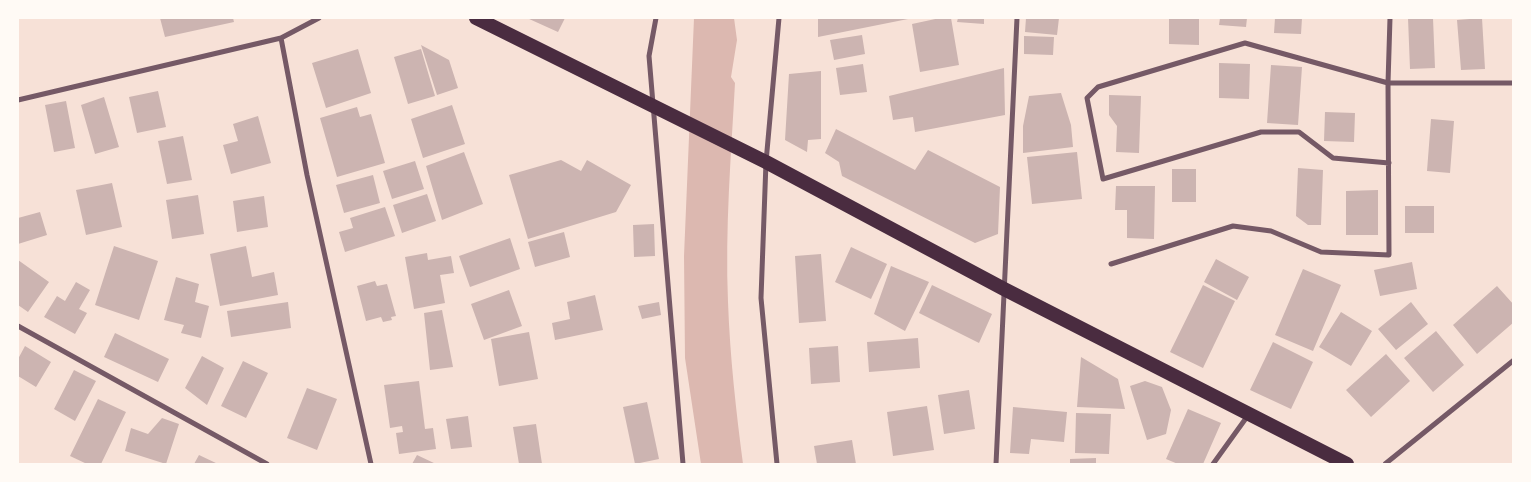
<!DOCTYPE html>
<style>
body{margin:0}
#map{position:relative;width:1531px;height:482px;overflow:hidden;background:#f7e1d7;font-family:"Fira Sans Condensed",sans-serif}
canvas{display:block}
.frame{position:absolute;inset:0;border:19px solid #fffaf5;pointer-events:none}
</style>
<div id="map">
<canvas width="1531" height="482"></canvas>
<div class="frame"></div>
</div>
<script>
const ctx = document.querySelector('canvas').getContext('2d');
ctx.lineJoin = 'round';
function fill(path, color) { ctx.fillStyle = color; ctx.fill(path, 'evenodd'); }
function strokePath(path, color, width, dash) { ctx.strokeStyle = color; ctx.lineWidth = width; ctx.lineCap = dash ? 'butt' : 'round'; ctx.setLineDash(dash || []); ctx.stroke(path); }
const water = new Path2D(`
 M694 18H734L737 40 731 77 735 83C731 156 725 229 728 302 730 357 736 410 743 464H701L685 358 684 256Z`);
const building = new Path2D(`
 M160 18H233L234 22 165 37Z
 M527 18H565L558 32Z
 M818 18H913L818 37Z
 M940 18H951L959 65 920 72 912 24Z
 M958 18H984V24L957 22Z
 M1026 18H1059L1057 35 1025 32Z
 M1169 18H1199V45L1169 44Z
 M1220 18H1247L1246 27 1219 25Z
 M1275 18H1302L1301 34 1274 33Z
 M1408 18H1433L1435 68 1410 69Z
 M1482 18 1485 69 1461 70 1457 20Z
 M862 35 865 54 834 60 830 40Z
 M1024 36 1054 37 1053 55 1024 54Z
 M421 45 449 60 458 88 437 95Z
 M358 49 371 93 326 108 312 63Z
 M421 49 435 96 408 104 394 57Z
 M1219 63 1250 64 1249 99 1219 98Z
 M863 64 867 92 840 95 836 68Z
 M1271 65 1302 67 1298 125 1267 123Z
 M1004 68 1005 115 915 132 913 117 893 120 889 96Z
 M821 71V139L808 140 807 152 785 140 789 74Z
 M158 91 166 127 137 133 129 97Z
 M1061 93 1071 125 1073 147 1023 153V126L1029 96Z
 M1109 95 1141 96 1139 153 1116 152 1117 126 1109 115Z
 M104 97 119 147 95 154 81 105Z
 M66 101 75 148 54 152 45 105Z
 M452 105 465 144 423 158 411 119Z
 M357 107 360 117 371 114 385 163 337 177 320 118Z
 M1325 112 1355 113 1354 142 1324 141Z
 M258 116 271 163 231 174 223 145 238 141 233 124Z
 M1431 119 1454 121 1450 173 1427 171Z
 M836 129 915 170 928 150 1000 187 998 234 975 243 842 176 839 162 825 153Z
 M183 136 192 180 167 184 158 141Z
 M464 152 483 204 442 220 426 166Z
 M1077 152 1082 199 1032 204 1027 157Z
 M561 160 581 171 587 160 631 185 616 212 528 239 509 175Z
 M415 161 424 189 392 199 383 171Z
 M1298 168 1323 170 1321 225H1308L1296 216Z
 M1172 169H1196V202H1172Z
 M373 175 380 203 344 213 336 185Z
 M112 183 122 227 86 235 76 190Z
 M1116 186H1155L1154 239 1127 238V210H1115Z
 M1378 190V235H1346V191Z
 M427 194 436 221 402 233 393 205Z
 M198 195 204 234 172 239 166 200Z
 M264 196 268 227 237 232 233 201Z
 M1405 206H1434V233H1405Z
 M385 207 395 236 345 252 339 232 353 228 350 218Z
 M40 212 47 235 18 244V218Z
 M654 224 655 256 634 257 633 225Z
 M564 232 570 257 535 267 528 242Z
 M510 238 520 269 470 287 459 256Z
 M114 246 158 261 139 320 95 305Z
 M246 246 252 277 274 272 278 295 220 306 210 254Z
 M851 247 887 264 871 299 835 282Z
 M427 253 428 260 451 256 454 273 440 275 445 303 414 309 405 257Z
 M821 254 826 321 799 323 795 256Z
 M1216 259 1249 277 1237 300 1204 282Z
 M18 260 49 282 28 312 18 305Z
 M1412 262 1417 289 1380 296 1374 270Z
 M891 266 929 282 905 331 874 314Z
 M1303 269 1341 285 1313 351 1275 335Z
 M176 277 199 284 195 302 209 306 201 338 181 333 184 325 164 320Z
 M375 281 377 286 387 284 396 316 391 317 392 320 383 322 381 317 366 321 357 286Z
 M76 282 90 290 79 309 87 313 75 334 44 317 57 296 65 301Z
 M932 285 992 314 979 343 919 313Z
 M1203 285 1235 301 1203 368 1170 352Z
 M1497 286 1514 305V322L1477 354 1453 325Z
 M509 290 522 326 484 340 471 304Z
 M595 295 603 330 555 340 552 323 570 319 567 302Z
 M288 302 291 328 231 337 227 311Z
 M659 302 661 315 642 319 638 306Z
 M1411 302 1428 324 1396 350 1378 329Z
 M442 310 453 367 430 370 424 313Z
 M1341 312 1372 331 1351 366 1319 347Z
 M1436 331 1464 365 1433 392 1404 358Z
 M529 332 538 379 499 386 491 339Z
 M115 333 169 359 158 382 104 357Z
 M918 338 920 368 869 372 867 342Z
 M1273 342 1313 362 1291 409 1250 390Z
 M25 346 51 362 36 387 18 376V359Z
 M838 346 840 382 811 384 809 348Z
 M1386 354 1410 381 1371 417 1346 390Z
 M202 356 224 368 207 405 185 388Z
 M1081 357 1118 379 1125 409 1077 407Z
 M243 361 268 373 246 418 221 406Z
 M74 370 96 381 75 421 54 409Z
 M419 381 425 429 433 428 436 449 399 454 396 433 403 432 402 426 390 428 384 385Z
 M1145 381 1162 387 1171 410 1166 434 1147 440 1130 386Z
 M307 388 337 399 317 450 287 438Z
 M969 390 975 429 944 434 938 395Z
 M98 399 126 412 101 464H87L70 456Z
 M647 402 659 459 635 464 623 407Z
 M927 406 934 450 893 456 887 412Z
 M1013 407 1067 412 1064 442 1031 439 1029 454 1010 453Z
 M1188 409 1221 423 1203 464H1178L1166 459Z
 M1076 413 1111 414 1109 454 1075 453Z
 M468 416 472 447 451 449 446 419Z
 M162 418 179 424 166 464 125 451 131 428 148 434Z
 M536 424 542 464H519L513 427Z
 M852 440 856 464H817L814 446Z
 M199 455 218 464H194Z
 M417 455 436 464H412Z
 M1096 458V464H1070V459Z`);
const minor = new Path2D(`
 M656 18 649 56 683 464
 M281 38 307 175 371 464
 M18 100 281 38 319 18
 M1389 163 1333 158 1299 132H1261L1103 179 1087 98 1098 87 1245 43 1388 83H1514
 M1111 264 1233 226 1271 231 1321 252 1389 255 1388 83 1390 18
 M18 326 267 464
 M777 464 761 298 766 162 779 18
 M996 464 1017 18
 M1213 464 1249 414
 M1385 464 1514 360`);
const trunk = new Path2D(`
 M476 18 766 162 1004 289 1347 464`);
fill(water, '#dcb8b0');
fill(building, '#ccb4b1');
strokePath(minor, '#755966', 5);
strokePath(trunk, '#4a2c40', 14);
</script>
